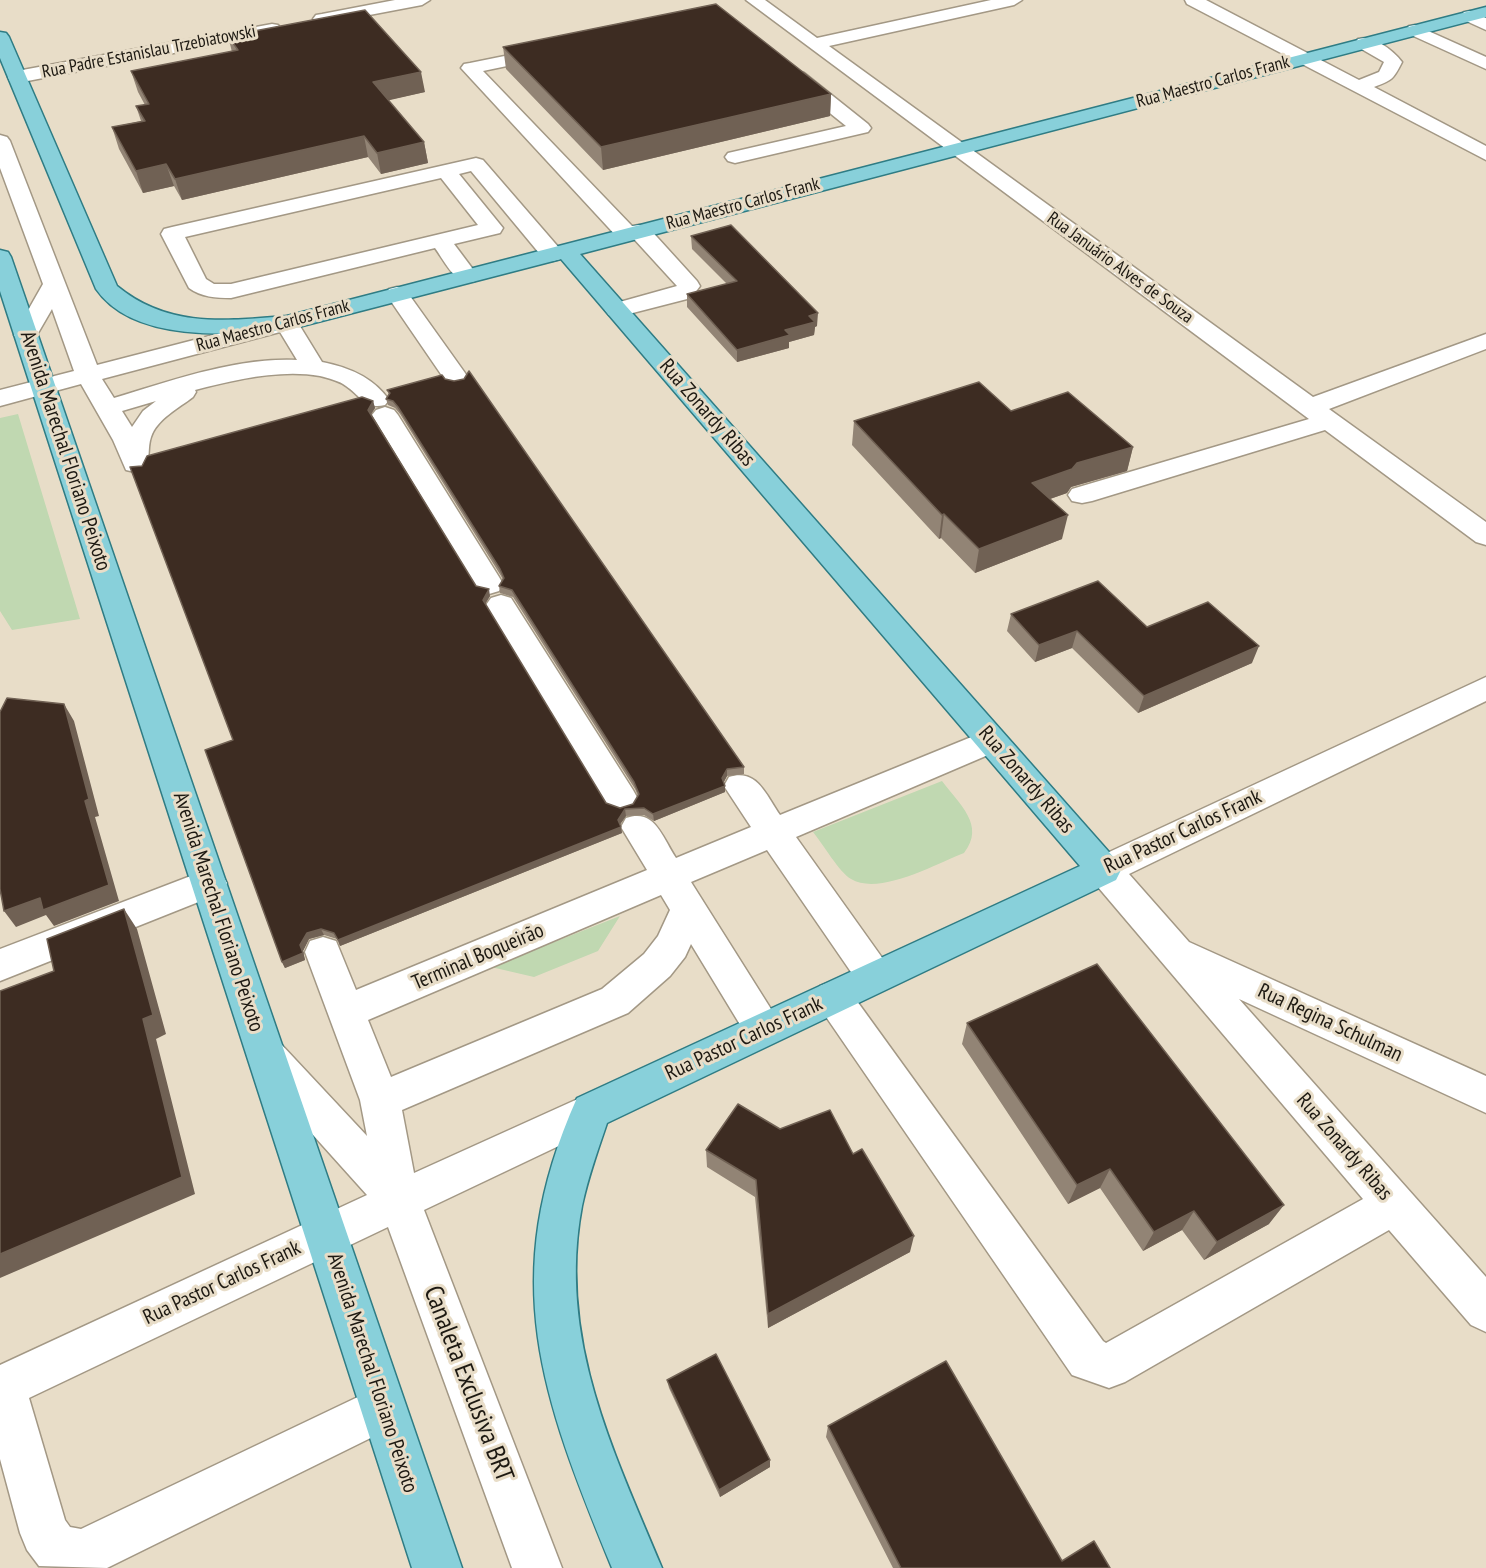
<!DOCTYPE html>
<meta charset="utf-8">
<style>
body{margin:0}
canvas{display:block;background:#e8ddc8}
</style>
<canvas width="1486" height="1568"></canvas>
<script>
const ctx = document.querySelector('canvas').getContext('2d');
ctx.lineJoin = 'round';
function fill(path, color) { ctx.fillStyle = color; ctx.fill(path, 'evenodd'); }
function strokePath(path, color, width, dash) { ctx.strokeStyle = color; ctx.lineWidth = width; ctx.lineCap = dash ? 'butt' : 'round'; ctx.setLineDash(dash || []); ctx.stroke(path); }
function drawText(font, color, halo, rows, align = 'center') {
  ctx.font = font + ' "PT Sans Narrow",sans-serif'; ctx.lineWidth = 6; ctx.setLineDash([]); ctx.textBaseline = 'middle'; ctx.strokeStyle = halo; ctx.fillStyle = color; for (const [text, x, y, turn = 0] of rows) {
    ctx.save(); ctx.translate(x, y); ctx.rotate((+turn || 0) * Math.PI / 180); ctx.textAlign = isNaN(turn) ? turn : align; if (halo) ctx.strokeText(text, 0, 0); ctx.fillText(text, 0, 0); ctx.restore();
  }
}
const green = new Path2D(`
 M18 414 80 619 12 630 0 611V418Z
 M942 781C959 804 986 825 964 853 936 864 879 896 851 879 839 872 823 844 813 832Z
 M620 916 598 951 534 977 491 967Z`);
const minor = new Path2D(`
 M395 0H430L422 5 322 24 316 23 313 19 316 15 322 14Z
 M746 0H765L817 38 991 0H1022L1014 5 829 46 1313 397 1486 334V349L1329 409 1486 522V545L1476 542 1325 430 1092 501 1082 503 1072 501 1068 495 1072 489 1309 419Z
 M1185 0H1206L1359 80 1379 72 1384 62 1358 47 1355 43 1358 39C1373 35 1393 50 1402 62 1393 80 1392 80 1374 87L1486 146V160L1187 4Z
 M1470 11 1486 18V30L1464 20 1461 16 1464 12Z
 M272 24 278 25 281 29 278 33 17 83 10 81 8 77 10 73 17 71Z
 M1415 25 1486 57V69L1409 34 1406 30 1409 26Z
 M549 47 555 48 558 52 555 56 483 71 632 226 639 225 647 226 697 281 700 286 691 298 617 317 609 315 605 310 609 305 677 286 634 239 627 241 619 239 461 68 464 64 470 63Z
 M797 71 804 73 868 124 871 128 868 132 735 163 728 161 725 157 728 153 846 126 790 81 788 77 790 73Z
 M0 135 7 137 10 141 97 365 287 316 295 318 322 362C348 367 373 377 389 400L385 405C365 410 361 396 346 386 340 381 328 378 320 376 280 369 234 380 195 390L196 392 193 397C179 408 157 419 151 437 147 448 151 459 144 470L135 472 126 470 113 440 81 384 0 406V390L74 371 52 309 34 340 26 342 18 340 14 335 43 284 0 168ZM280 332 297 360C236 357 171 381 114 398L102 379ZM156 401 143 411 132 427 122 411Z
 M476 158 483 160 560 249 563 254 560 259 552 261 544 259 471 171 459 174 503 228 500 233 454 244 478 276 475 281C455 286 446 263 435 248L231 298C216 298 201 297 189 288L161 234 164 229 172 227ZM441 178 478 225 231 284H214L206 279 185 237Z
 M397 287 405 289 465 373 468 378 465 383 456 385 447 383 386 294 389 289Z
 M385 407 394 410 398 415 499 577 503 584 499 591 489 594 479 591 372 415 376 410Z
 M501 595 511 598 633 790 638 799 633 808 621 812 609 808 486 605 491 598Z
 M1486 677V701L1129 874 1189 942 1486 1076V1113L1239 999 1486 1277V1332L1471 1325 1389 1230 1125 1382 1109 1388 1072 1375 820 1008 814 997 820 986 833 981 846 986 1103 1341 1106 1343 1363 1199 1092 880 1087 870 1092 860Z
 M991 729 1002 733 1007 741 1002 749 796 837 888 966 893 977 888 988 875 993 862 988 767 850 691 882 776 1017 782 1029 776 1041 763 1046 750 1041 691 944 685 957 670 976 628 1013 402 1110 414 1173 591 1093 605 1098 611 1111 605 1124 424 1210 562 1568H512L388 1227 29 1398 65 1520 70 1527 81 1529 383 1385 399 1392 406 1408 399 1424 107 1568 39 1566 27 1550 20 1533 0 1459V1365L367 1195 252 1067 247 1055 252 1043 266 1038 280 1043 367 1136 360 1100 305 952 310 941 323 937 336 941 356 990 647 870 621 827 626 818C655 808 662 837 676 858L751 827 724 786 729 777C757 768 766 795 780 815ZM661 895 670 910 658 936 644 954 602 989 391 1077 368 1020Z
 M209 869 221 873 227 883 221 893 0 981V949Z`);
const major = new Path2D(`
 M1486 7V17L580 254 1116 860 1121 870 1116 880 607 1123C598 1150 588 1177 582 1206 557 1338 613 1450 662 1568H612C542 1397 496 1279 577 1098L1080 866 561 259 287 330C230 335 133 343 96 289L0 58V32L6 33 9 37 117 286C168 328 224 321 287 316Z
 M0 250 8 252 11 257 462 1568H412L0 291Z`);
const wall = new Path2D(`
 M228 36 425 92 388 100 424 142 428 163 381 174 368 157 182 200 174 186 143 193 119 149 112 127 141 121 136 106 145 105 138 92 131 71 232 52Z
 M503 47 831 94 830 116 603 170 506 69Z
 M691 236 817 326 815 327 814 335 789 342V348L737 362 687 307V294L727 284 692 249Z
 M387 390 744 767V774L727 776 724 782 725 792 654 821 644 815 626 816 620 824 622 833 340 946 337 939 324 935 309 939 303 951 305 960 285 968 282 962 233 740 142 466 373 401 375 408 371 414 476 586 490 596 485 604 606 803 620 808 633 804 638 796 635 789 513 597 500 593 499 586 503 580 501 576 400 414 395 408 388 405 386 399 389 395Z
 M1011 411 1133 447 1127 471 1071 487 1067 493 1050 499 1062 539 975 573 941 538 939 539 852 445 854 421Z
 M1011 614 1147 627 1252 663 1138 713 1072 648 1035 662 1007 631Z
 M967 1023 1269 1224 1204 1260 1182 1230 1143 1251 1100 1188 1068 1204 962 1044Z
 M706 1150 853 1154 910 1252 768 1328 755 1197 707 1167Z
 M667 1380 770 1467 720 1497 669 1388Z
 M828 1426 1062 1561 1110 1568H893L826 1437Z`);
const shadedWall = new Path2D(`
 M421 72 425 92 377 103 373 82Z
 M831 94 830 116 603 170 601 147Z
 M364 136 368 157 182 200 175 179Z
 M424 142 428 163 381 174 377 153Z
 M166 164 174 186 143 193 136 171Z
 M818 313 817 326 815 327 814 335 789 342V348L737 362V350L785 330 809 316Z
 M373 401 375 408 370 416 368 410Z
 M1133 447 1127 471 1071 487 1067 493 1027 507 1032 483 1077 463Z
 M944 514 941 538 939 539 942 515Z
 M1068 515 1062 539 975 573 979 549Z
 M489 589 490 596 484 606 483 600Z
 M1077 631 1072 648 1035 662 1039 645Z
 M1259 646 1252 663 1138 713 1144 696Z
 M64 704 74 721 99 816 95 817 119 901 54 926 46 915 16 927 4 911 85 801Z
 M727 769V776L722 785V778Z
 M725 786V792L654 821 653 814Z
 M625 809 626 816 619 826 618 820Z
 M621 827 622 833 340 946 338 940Z
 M124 909 137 929 166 1034 156 1039 195 1194 0 1278V1254L143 1019Z
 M321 929 324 935 309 939 303 951 305 960 285 968 282 962 300 945 307 933Z
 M1110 1169 1100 1188 1068 1204 1077 1185Z
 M1284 1205 1269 1224 1204 1260 1217 1242Z
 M1194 1211 1182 1230 1143 1251 1154 1232Z
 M914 1236 910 1252 768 1328V1314Z
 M770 1460V1467L720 1497 719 1490Z`);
const building = new Path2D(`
 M716 4 831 94 601 147 503 47Z
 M365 10 421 72 373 82 424 142 377 153 364 136 175 179 166 164 136 171 112 127 145 121 136 106 149 104 131 71 238 50 228 36Z
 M731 225 818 313 809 316 815 322 785 330 790 335 737 350 687 294 737 281 691 236Z
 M469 371 744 767 727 769 722 778 725 786 653 814 644 808 625 809 618 820 621 827 338 940 334 933 321 929 307 933 300 945 303 953 282 962 205 750 233 740 130 467 142 466 147 456 362 397 373 401 368 410 476 586 489 589 483 600 606 803 620 808 633 804 639 794 634 782 512 590 499 586 504 578 500 569 398 407 393 401 386 399 390 393 387 390 442 375 445 379 454 381 464 379Z
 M979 382 1011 411 1068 392 1133 447 1077 463 1072 469 1032 483 1068 515 979 549 944 514 942 515 854 421Z
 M1098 581 1147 627 1208 602 1259 646 1144 696 1077 631 1039 645 1011 614Z
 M7 698 64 704 89 799 85 801 109 885 43 910 40 898 4 911 0 889V712Z
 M124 909 153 1015 143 1019 182 1177 0 1254V991L54 971 47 939Z
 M1097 964 1284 1205 1217 1242 1194 1211 1154 1232 1110 1169 1077 1185 967 1023Z
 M738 1104 780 1129 830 1110 853 1154 862 1149 914 1236 768 1314 756 1180 706 1150Z
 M716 1354 770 1460 719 1490 667 1380Z
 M946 1361 1062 1561 1094 1541 1110 1568H901L828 1426Z`);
const farStreetnames = [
 ["Rua Padre Estanislau Trzebiatowski",149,52,-11],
 ["Rua Maestro Carlos Frank",1213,82,-15],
 ["Rua Maestro Carlos Frank",743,204,-15],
 ["Rua Januário Alves de Souza",1120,268,36],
 ["Rua Maestro Carlos Frank",273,326,-15]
];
const streetNames = [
 ["Rua Zonardy Ribas",707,413,49],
 ["Avenida Marechal Floriano Peixoto",65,451,72],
 ["Rua Zonardy Ribas",1026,780,49],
 ["Rua Pastor Carlos Frank",1183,832,-25],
 ["Avenida Marechal Floriano Peixoto",218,912,72],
 ["Terminal Boqueirão",478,957,-23],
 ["Rua Regina Schulman",1330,1023,25],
 ["Rua Pastor Carlos Frank",744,1039,-25],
 ["Rua Zonardy Ribas",1344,1147,49],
 ["Rua Pastor Carlos Frank",222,1283,-25],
 ["Avenida Marechal Floriano Peixoto",372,1373,72]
];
const nearStreetnames = [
 ["Canaleta Exclusiva BRT",468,1384,69]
];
fill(green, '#c0d8b1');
strokePath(minor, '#a39885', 3);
strokePath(major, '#2f7c84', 3);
fill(minor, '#fff');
fill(major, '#88d0da');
fill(wall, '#928475');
fill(shadedWall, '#706154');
fill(building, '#3d2c22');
strokePath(building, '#706154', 1.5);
drawText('18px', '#1d1912', '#e8ddc8', farStreetnames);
drawText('21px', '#1d1912', '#e8ddc8', streetNames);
drawText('26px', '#1d1912', '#e8ddc8', nearStreetnames);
</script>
